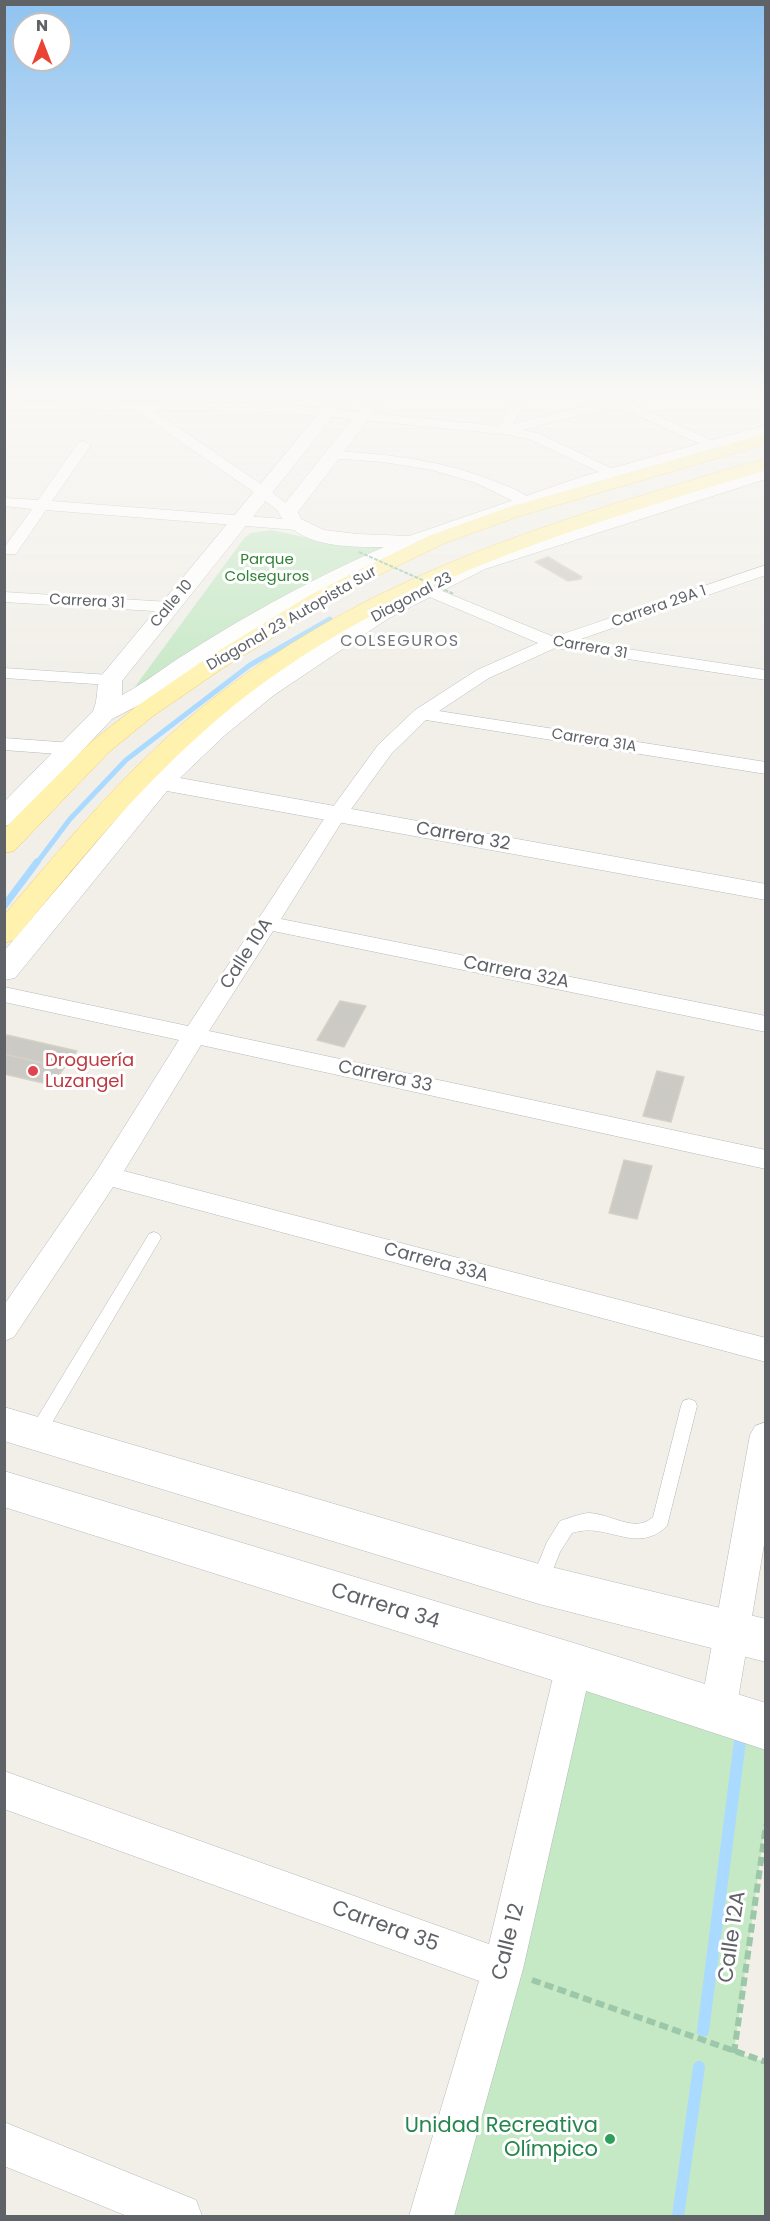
<!DOCTYPE html>
<meta charset="utf-8">
<style>
body{margin:0}
#map{position:relative;width:770px;height:2221px;overflow:hidden;background:#f1efe8;font-family:Poppins,sans-serif}
canvas{display:block}
.frame{position:absolute;inset:0;border:6px solid #5f6368;pointer-events:none}
.north{position:absolute;left:12px;top:12px;width:60px;height:60px;box-sizing:border-box;background:#fff;border:2px solid #bfc1c3;border-radius:50%;rotate:0deg;font-size:16px;font-weight:700;line-height:24px;text-align:center;color:#5f6368}
.north::after{content:'';display:block;margin:auto;width:21px;height:27px;background:#ea4335;clip-path:polygon(50% 0,100% 100%,50% 72%,0 100%)}
</style>
<div id="map">
<canvas width="770" height="2221"></canvas>
<div class="frame"></div>
<div class="north">N</div>
</div>
<script>
const ctx = document.querySelector('canvas').getContext('2d');
ctx.lineJoin = 'round';
function fill(path, color) { ctx.fillStyle = color; ctx.fill(path, 'evenodd'); }
function strokePath(path, color, width, dash) { ctx.strokeStyle = color; ctx.lineWidth = width; ctx.lineCap = dash ? 'butt' : 'round'; ctx.setLineDash(dash || []); ctx.stroke(path); }
function drawText(font, color, halo, rows, align = 'center') {
  ctx.font = font + ' Poppins,sans-serif'; ctx.lineWidth = 6; ctx.setLineDash([]); ctx.textBaseline = 'middle'; ctx.strokeStyle = halo; ctx.fillStyle = color; for (const [text, x, y, turn = 0] of rows) {
    ctx.save(); ctx.translate(x, y); ctx.rotate((+turn || 0) * Math.PI / 180); ctx.textAlign = isNaN(turn) ? turn : align; if (halo) ctx.strokeText(text, 0, 0); ctx.fillText(text, 0, 0); ctx.restore();
  }
}
const green = new Path2D(`
 M107 389H148L150 399 141 406 117 399Z
 M271 530 323 541 391 544 139 689 134 688 245 537 251 533Z
 M574 1665 765 1727V1825L734 2052 765 2062V2216H431L503 1969Z`);
const streamFar2 = new Path2D(`
 M36 864 70 819 126 760 250 665 330 619`);
const streamFar1 = new Path2D(`
 M4 906 37 862`);
const stream = new Path2D(`
 M703 2031 740 1741
 M678 2216 699 2067`);
const building = new Path2D(`
 M548 557 582 577 579 578 581 579 568 581 535 562Z
 M340 1001 366 1006 344 1047 317 1040Z
 M7 1035 77 1051 64 1068 4 1054V1039Z
 M4 1054 64 1068 52 1085 4 1074Z
 M657 1071 684 1077 671 1122 643 1116Z
 M624 1160 652 1166 637 1219 609 1213Z`);
const path = new Path2D(`
 M532 1980 766 2062
 M734 2053 766 1825`);
const lane = new Path2D(`
 M154 1232 159 1234 161 1238 43 1438 37 1440 31 1438 29 1433 31 1428 149 1234Z
 M689 1399 695 1401 697 1406 667 1526C636 1556 607 1521 572 1533L560 1552 546 1587 540 1589 534 1587 531 1581 547 1542 560 1521C569 1518 579 1514 588 1513 610 1513 635 1534 653 1517L681 1406 683 1401Z`);
const street = new Path2D(`
 M522 389H534L513 424 652 389H672L671 392 629 402 721 445 714 449 709 448 616 406 522 430 538 433 619 472 621 475 614 479 529 439 503 434 268 411 153 410 268 489 293 509 295 512 288 516 283 515 258 495 135 410 4 409V401L268 403 499 426Z
 M84 441 91 445 52 501 297 520 305 525 297 530 46 510 16 554H4V548L32 509 4 506V498L38 500 79 442Z
 M333 451C391 454 448 461 501 484 512 488 526 493 533 502L531 505H521L476 483 432 470 383 462 328 458 326 455Z
 M766 565V575L575 641 766 670V680L555 648 489 678 439 711 766 762V774L426 720 392 753 341 823 281 919 766 1016V1032L273 931 209 1031 766 1150V1169L201 1045 124 1171 766 1338V1362L113 1187 14 1337 4 1341V1305L98 1169 179 1040 4 1002V987L188 1026 322 822 378 745 415 710 477 670 538 643 418 592 416 589 418 586H430L554 637Z
 M4 592 170 602 178 607 170 612 4 602Z
 M4 668 110 675 116 676 119 680 116 684 110 685 4 678Z
 M4 738 72 743 79 745 82 749 79 753 72 755 4 750Z
 M766 1422V1533L736 1711 731 1724 718 1729 705 1724 700 1711 750 1435 755 1426Z
 M574 1648 586 1653 592 1665 523 1969 454 2216H409L479 1981 4 1809V1771L489 1944 556 1665 562 1653Z
 M4 2122 196 2200 202 2216H127L4 2166Z`);
const secondary = new Path2D(`
 M339 389H355L122 681V695C145 683 164 667 187 653 248 614 318 576 384 547 348 547 297 548 278 512L376 389H392L298 512 301 519 324 530 357 534 409 536 584 476 766 425V436L598 484 436 538 363 571 202 663 162 693 112 719 13 824 4 826V802L93 711C99 699 95 685 102 675Z
 M766 468V479L485 569 389 618 274 695 224 736 180 778 766 884V900L167 791 15 978 4 980V951L152 777 206 726 258 685 373 608 471 561Z
 M4 1407 539 1564 766 1619V1662L539 1604 4 1441Z
 M4 1471 574 1643 766 1703V1750L574 1687 4 1507Z`);
const primary = new Path2D(`
 M766 433V444L520 516 445 543 375 577 326 605 223 668 153 716 109 752 14 851 4 853V829L91 742 137 706 207 658 310 595 361 569 431 535 506 508Z
 M766 459V470C562 533 367 586 204 731 133 794 74 867 14 940L4 943V915C62 847 120 777 188 719 321 607 466 550 630 499 675 486 720 470 766 459Z`);
const pathBridge = new Path2D(`
 M359 552 454 594`);
const markers = [
 [33,1071,6,"#e0444e"],
 [610,2139,6,"#2e9e5b"]
];
const farParknames = [
 ["Parque",267,560],
 ["Colseguros",267,577]
];
const farStreetnames = [
 ["Diagonal 23",412,598,-28],
 ["Carrera 31",87,602,3],
 ["Calle 10",172,604,-50],
 ["Carrera 29A 1",659,607,-19],
 ["Diagonal 23 Autopista Sur",292,619,-30],
 ["Carrera 31",590,648,10],
 ["Carrera 31A",594,741,9]
];
const farNeighbourhoodnames = [
 ["COLSEGUROS",400,642]
];
const streetNames = [
 ["Carrera 32",463,837,10],
 ["Calle 10A",247,954,-57],
 ["Carrera 32A",516,973,11],
 ["Carrera 33",385,1077,12],
 ["Carrera 33A",436,1263,15]
];
const healthNames = [
 ["Droguería",45,1061],
 ["Luzangel",45,1082]
];
const nearStreetnames = [
 ["Carrera 34",385,1607,17],
 ["Carrera 35",385,1927,20],
 ["Calle 12A",733,1937,-82],
 ["Calle 12",509,1942,-76]
];
const nearLeisurenames = [
 ["Unidad Recreativa",598,2127],
 ["Olímpico",598,2151]
];
fill(green, '#c5e8c5');
strokePath(streamFar2, '#aadaff', 5);
strokePath(streamFar1, '#aadaff', 7);
strokePath(stream, '#aadaff', 12);
fill(building, '#cccac5');
strokePath(building, '#d6d1c6', 1.5);
strokePath(lane, '#b5b8bc', 1);
strokePath(street, '#b5b8bc', 1);
strokePath(secondary, '#b6babf', 1);
strokePath(primary, '#f2c960', 1);
strokePath(path, '#9cc7a9', 6, [9, 4.5]);
fill(lane, '#fff');
fill(street, '#fff');
fill(secondary, '#fff');
fill(primary, '#fff2af');
strokePath(pathBridge, '#9cc7a9', 2, [4, 1.5]);
const sky = ctx.createLinearGradient(0, 0, 0, 700);
sky.addColorStop(0, '#8fc3f1');
sky.addColorStop(0.56, '#f9f8f5');
sky.addColorStop(1, '#f9f8f500');
ctx.fillStyle = sky;
ctx.fillRect(0, 0, 770, 700);
for (const [x, y, r, color] of markers) { const dot = new Path2D(); dot.arc(x, y, r, 0, 2 * Math.PI); ctx.fillStyle = color; ctx.fill(dot); strokePath(dot, '#fff', 2); }
drawText('15px', '#348238', '#fff', farParknames);
drawText('15px', '#5f6368', '#fff', farStreetnames);
ctx.letterSpacing = '1.5px';
drawText('16px', '#70757a', '#fff', farNeighbourhoodnames);
ctx.letterSpacing = '0px';
drawText('18px', '#5f6368', '#fff', streetNames);
drawText('18px', '#be3a42', '#fff', healthNames, 'left');
drawText('21px', '#5f6368', '#fff', nearStreetnames);
drawText('21px', '#27864d', '#fff', nearLeisurenames, 'right');
</script>
